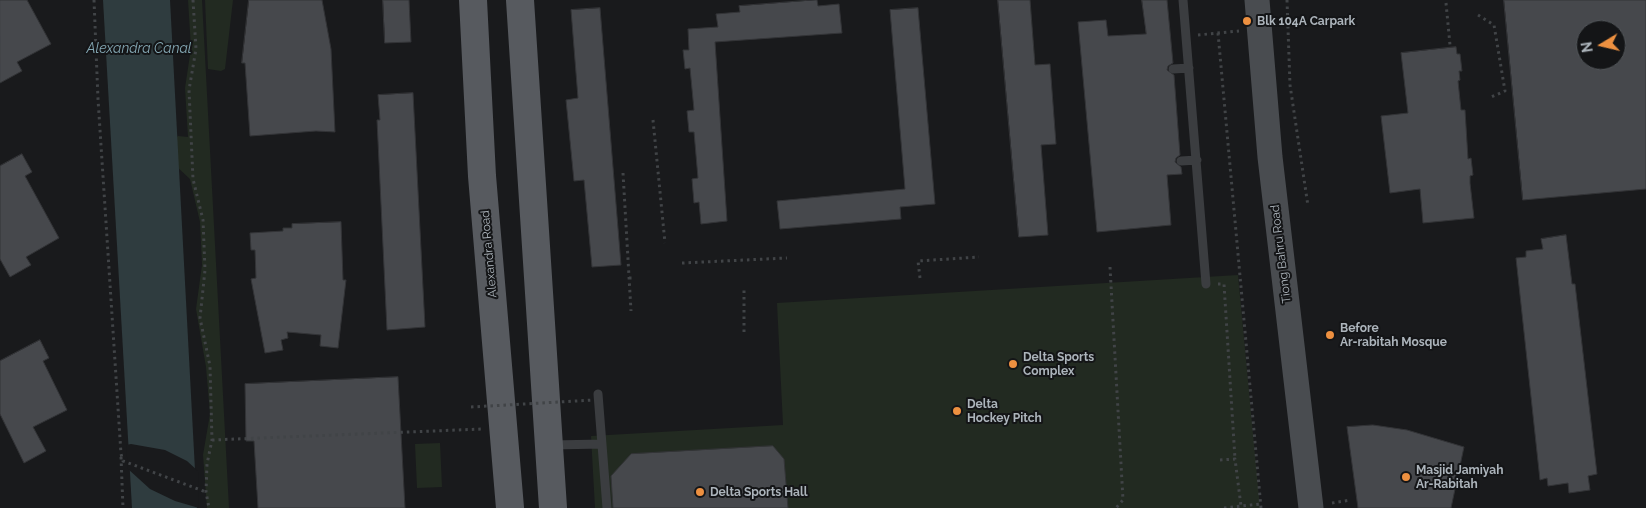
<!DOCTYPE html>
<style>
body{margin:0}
#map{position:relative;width:1646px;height:508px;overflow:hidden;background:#191a1c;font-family:Raleway,sans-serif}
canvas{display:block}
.north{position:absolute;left:1576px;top:20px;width:50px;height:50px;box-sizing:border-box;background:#141517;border:1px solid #515559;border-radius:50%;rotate:261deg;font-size:14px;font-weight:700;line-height:20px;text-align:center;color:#acb4bb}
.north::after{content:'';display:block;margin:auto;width:18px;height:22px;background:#ed9040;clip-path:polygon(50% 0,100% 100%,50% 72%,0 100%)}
</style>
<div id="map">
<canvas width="1646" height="508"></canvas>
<div class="north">N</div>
</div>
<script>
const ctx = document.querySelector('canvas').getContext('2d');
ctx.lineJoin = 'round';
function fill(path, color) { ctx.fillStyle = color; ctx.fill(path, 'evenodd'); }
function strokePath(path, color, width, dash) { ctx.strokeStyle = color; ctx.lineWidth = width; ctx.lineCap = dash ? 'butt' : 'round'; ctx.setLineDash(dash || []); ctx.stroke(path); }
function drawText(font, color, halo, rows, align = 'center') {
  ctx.font = font + ' Raleway,sans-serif'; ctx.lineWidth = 4; ctx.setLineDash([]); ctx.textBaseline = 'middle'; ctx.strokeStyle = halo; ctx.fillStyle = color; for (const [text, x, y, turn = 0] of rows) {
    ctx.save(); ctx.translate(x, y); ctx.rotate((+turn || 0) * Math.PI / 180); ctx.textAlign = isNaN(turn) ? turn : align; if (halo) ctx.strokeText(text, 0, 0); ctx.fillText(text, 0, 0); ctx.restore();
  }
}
const green = new Path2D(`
 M188 0H202L229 508H207L203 455 210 414 206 367 196 309 202 265 200 222 190 179 176 166 173 140 178 136 188 137 185 88 191 48Z
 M205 0H233L225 69 221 71 208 69Z
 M1238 275 1260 508H595L591 436 783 425 777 303Z
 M440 443 442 487 417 488 415 444Z`);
const water = new Path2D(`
 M103 0H170L197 508H132Z`);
const pier = new Path2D(`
 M131 444 165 450 187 461 198 471 199 508 175 501 150 489 128 469 126 445Z`);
const building = new Path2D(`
 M0 0H27L51 44 17 62 22 71 0 83Z
 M249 0H322L331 49 335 132 316 131 250 136 245 63H242Z
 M383 0H409L411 42 385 43Z
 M817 0 818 6 839 4 842 33 715 42 727 221 701 224 699 202 694 203 692 179 698 178 694 132H689L687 111 694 110 690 68 685 69 683 50H689L688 29 718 27 716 14 740 12 739 6Z
 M998 0H1030L1035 65 1050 64 1056 144 1041 145 1048 235 1019 237Z
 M1142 0H1167L1173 63 1168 66 1167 70 1174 75 1180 155 1176 158 1175 162 1181 167 1182 174 1167 175 1171 225 1097 232 1078 22 1106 20 1108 36 1146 34Z
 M1504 0H1646V189L1523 200ZM1586 30H1616V60H1586Z
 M600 8 621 265 592 267 584 180 574 181 566 100 578 98 571 10Z
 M918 8 935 204 900 207 901 219 780 229 777 201 905 189 890 10Z
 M1456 47 1457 54H1460L1462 71H1459L1460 80 1458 81 1461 110H1465L1468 159 1471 158 1473 175 1470 176V183L1474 218 1423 223 1420 189 1390 193 1381 116 1408 113 1401 53Z
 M413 93 425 327 387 330 377 120H380L378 95Z
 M22 154 32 172 25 176 59 238 26 257 31 265 10 277 0 259V166Z
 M341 222 343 280H346L338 348 320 346 321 335 287 332 288 338 281 340 283 350 265 353 251 279 256 278 255 250H251L250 233 283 231V228H292V224Z
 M1566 235 1572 284H1575L1597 474 1588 476 1590 490 1569 493 1568 483 1548 486 1547 478 1540 480 1516 258 1526 257V251L1543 249 1541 239Z
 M40 340 49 358 43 361 67 410 33 427 46 451 24 463 0 414V361Z
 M398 377 405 508H258L254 441H246L245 384Z
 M1373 425 1407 430 1464 447 1451 508H1358L1347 427Z
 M773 446 784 459 788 508H613L611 476 631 454Z`);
const path = new Path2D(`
 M94 0 98 99 121 454 123 461 206 492
 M193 0 196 49 189 90 193 179 203 220 205 270 200 318 210 366 212 440 207 464 206 492 209 508
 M1287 0 1290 85 1308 206
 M1446 3 1450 45
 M1478 15 1494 25 1505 91 1489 98
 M1218 33 1261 508
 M1198 35 1239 31
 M653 120 665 243
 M623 173 631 311
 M682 263 787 258
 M1110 267 1123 500 1116 508
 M629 278H634
 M920 278 918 261 979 257
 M1218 284H1224L1235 459
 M744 332V288
 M212 440 482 429
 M121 457 123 508
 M1220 460 1235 459 1241 506
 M1332 503 1351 500
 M1224 508 1260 504`);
const service = new Path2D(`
 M1183 0 1206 284
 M1173 69 1189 68
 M1181 161 1197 160
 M598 394 607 508
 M552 445 602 444`);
const secondary = new Path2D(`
 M1257 0 1270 157 1311 508`);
const primary = new Path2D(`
 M473 0 482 176 510 508
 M520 0 553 508`);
const pathBridge = new Path2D(`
 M471 407 594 400`);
const markers = [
 [1247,21,5,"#ed9040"],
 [1330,335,5,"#ed9040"],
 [1013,364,5,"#ed9040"],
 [957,411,5,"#ed9040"],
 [1406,477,5,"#ed9040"],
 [700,492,5,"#ed9040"]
];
const poiNames = [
 ["Blk 104A Carpark",1257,21],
 ["Before",1340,328],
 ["Ar-rabitah Mosque",1340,342],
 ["Delta Sports",1023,357],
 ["Complex",1023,371],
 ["Delta",967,404],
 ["Hockey Pitch",967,418],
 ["Masjid Jamiyah",1416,470],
 ["Ar-Rabitah",1416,484],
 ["Delta Sports Hall",710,492]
];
const streetNames = [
 ["Alexandra Road",489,254,-95],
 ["Tiong Bahru Road",1281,254,-97]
];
const waterNames = [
 ["Alexandra Canal",139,49]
];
fill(green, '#222a21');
fill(water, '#2f3c3f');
fill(pier, '#191a1c');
fill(building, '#46484c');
strokePath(building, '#333437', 1);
strokePath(path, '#414447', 3, [2.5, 4]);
strokePath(service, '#3b3d40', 9);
strokePath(secondary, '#494c50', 25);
strokePath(primary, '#575a5f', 28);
strokePath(pathBridge, '#414447', 3, [2.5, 4]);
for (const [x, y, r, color] of markers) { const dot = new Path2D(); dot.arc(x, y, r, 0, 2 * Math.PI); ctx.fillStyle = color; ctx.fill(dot); strokePath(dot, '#141517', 2); }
drawText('bold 12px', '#acb4bb', '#141517', poiNames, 'left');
drawText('12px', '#acb4bb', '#141517', streetNames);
drawText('italic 14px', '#85a8b4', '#141517', waterNames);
</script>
